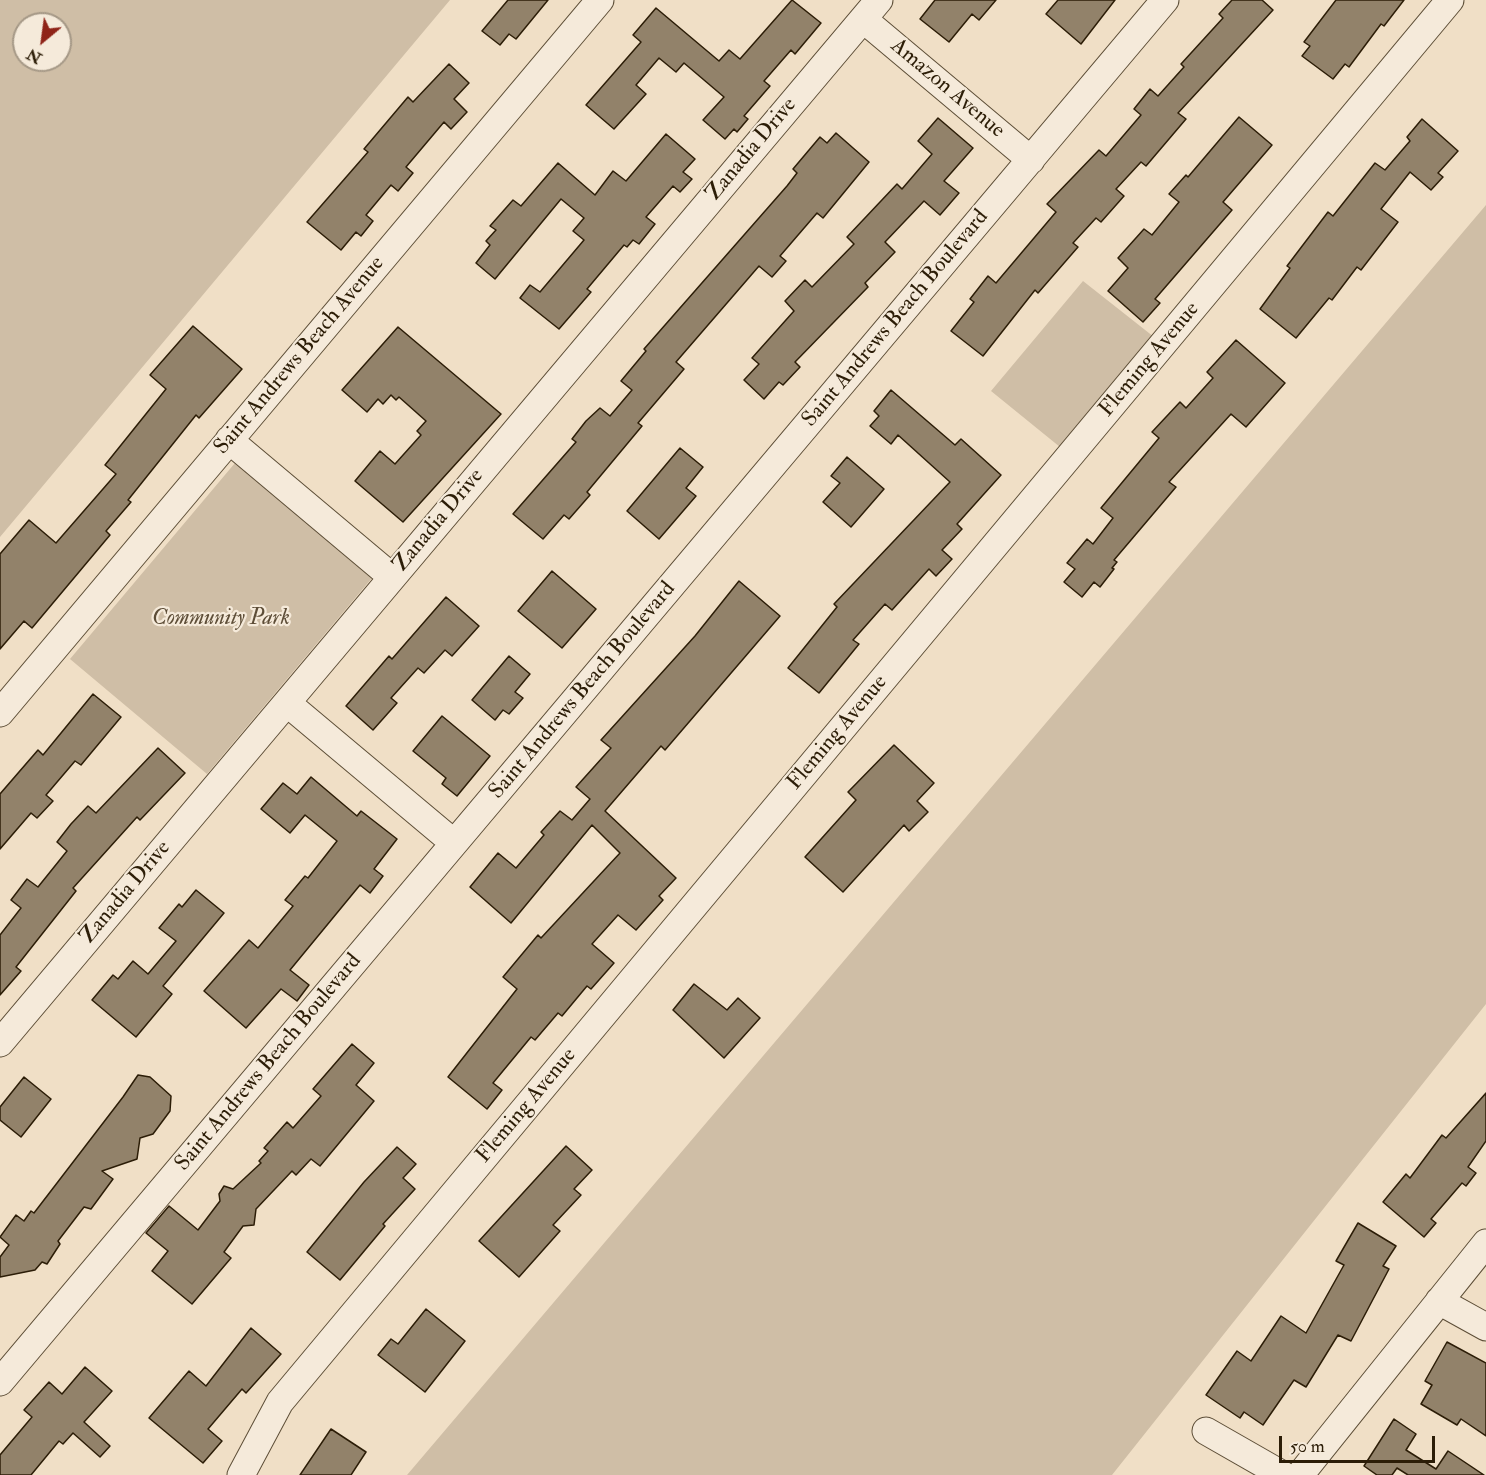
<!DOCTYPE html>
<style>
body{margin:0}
#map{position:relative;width:1486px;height:1475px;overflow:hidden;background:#f0dfc6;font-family:"IM FELL Double Pica",serif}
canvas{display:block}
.north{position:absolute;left:12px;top:12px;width:60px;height:60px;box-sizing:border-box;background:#f5eada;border:2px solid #a59886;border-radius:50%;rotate:209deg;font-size:16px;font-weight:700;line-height:24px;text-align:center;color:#2c1d07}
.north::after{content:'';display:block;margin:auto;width:21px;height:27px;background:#8f2418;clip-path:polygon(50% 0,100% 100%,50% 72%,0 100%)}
.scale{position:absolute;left:1279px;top:1436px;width:156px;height:27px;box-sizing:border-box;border:3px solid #2c1d07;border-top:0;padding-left:8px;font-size:18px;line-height:21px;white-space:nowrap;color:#2c1d07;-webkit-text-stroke:4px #f5eada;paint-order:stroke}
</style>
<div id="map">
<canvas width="1486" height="1475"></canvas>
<div class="north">N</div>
<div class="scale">50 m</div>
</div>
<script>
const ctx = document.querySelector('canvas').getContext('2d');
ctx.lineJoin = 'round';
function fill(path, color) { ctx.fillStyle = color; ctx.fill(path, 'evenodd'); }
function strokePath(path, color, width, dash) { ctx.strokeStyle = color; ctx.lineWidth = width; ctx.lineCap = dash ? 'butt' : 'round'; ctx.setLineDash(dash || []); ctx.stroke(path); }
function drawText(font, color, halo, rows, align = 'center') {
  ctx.font = font + ' "IM FELL Double Pica",serif'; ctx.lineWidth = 4.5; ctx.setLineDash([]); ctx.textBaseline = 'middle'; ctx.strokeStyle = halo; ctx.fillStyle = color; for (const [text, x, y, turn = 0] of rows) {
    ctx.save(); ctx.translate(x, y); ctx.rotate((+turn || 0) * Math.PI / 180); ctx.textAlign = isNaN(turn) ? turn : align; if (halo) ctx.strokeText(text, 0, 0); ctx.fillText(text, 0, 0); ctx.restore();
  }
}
const green = new Path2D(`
 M0 0H450L0 537ZM24 24H60V60H24Z
 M1486 205V1004L1112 1475H407Z
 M1083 281 1154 337 1060 447 991 391Z
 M235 463 372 578 207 774 70 659Z`);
const building = new Path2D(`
 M508 0H548L516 39 509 34 500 45 482 31Z
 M792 0 821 23 795 54 791 50 764 81 770 86 744 116 748 119 737 132 734 129 725 139 703 120 724 97 684 63 676 72 659 58 636 85 646 94 614 129 586 105 641 42 633 35 656 8 719 61 729 50 740 59Z
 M935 0H996L979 20 972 14 949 42 920 19Z
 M1058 0H1115L1081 44 1046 14Z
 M1232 0H1262L1273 10 1178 113 1186 119 1146 166 1141 162 1116 189 1124 196 1101 222 1096 218 1073 243 1078 247 1038 293 1035 290 983 356 951 331 974 302 970 299 988 276 996 283 1056 212 1047 204 1099 150 1106 156 1141 115 1134 109 1150 89 1158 96 1184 67 1181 64 1223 18 1219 14Z
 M1336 0H1404L1384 26 1381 24 1349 67 1345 64 1333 79 1302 56 1310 46 1304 42Z
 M449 64 469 83 454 99 467 112 451 129 444 122 406 167 413 173 398 191 391 185 366 215 373 221 361 236 356 232 341 250 307 222 368 152 364 149 408 97 413 102Z
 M1239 117 1272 145 1223 202 1232 210 1155 299 1160 303 1143 322 1108 291 1128 268 1118 258 1144 229 1152 235 1179 202 1169 194 1186 175 1188 177Z
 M938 118 973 148 944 181 959 193 940 215 924 201 885 242 895 252 865 283 868 287 795 362 800 367 783 385 779 382 764 399 744 380 759 364 752 358 794 311 785 301 805 280 812 287 854 244 847 237 897 184 902 189 932 154 918 141Z
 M1422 119 1458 151 1438 173 1443 177 1431 190 1410 172 1381 209 1398 222 1361 270 1357 267 1332 300 1329 298 1296 338 1260 309 1290 268 1287 266 1328 212 1333 216 1375 163 1385 170 1410 141 1407 137Z
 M836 133 869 162 823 218 817 213 780 256 786 261 772 277 759 266 676 362 684 369 638 423 642 426 587 492 590 495 569 519 564 515 543 539 513 514 576 442 572 439 586 421 600 408 610 416 632 390 621 381 646 351 644 349 787 186 797 173 793 169 820 137 827 143Z
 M666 134 695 159 683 172 692 179 680 192 673 186 646 217 655 224 639 244 633 240 627 247 624 245 587 289 591 292 559 329 520 298 530 285 540 292 584 240 573 231 584 218 561 199 495 279 476 263 490 245 486 241 496 230 490 226 513 200 521 206 558 163 595 195 613 171 626 181Z
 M193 326 242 369 199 418 196 415 128 500 131 502 106 531 110 535 32 628 24 621 0 649V554L29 520 56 543 116 474 105 465 166 389 150 375Z
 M398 327 501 414 403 522 355 481 380 451 395 464 421 435 417 431 426 421 399 397 396 400 391 395 383 404 378 399 367 412 342 390Z
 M1236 340 1285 383 1246 427 1231 414 1169 482 1176 487 1114 560 1117 562 1112 568 1114 569 1100 587 1094 582 1082 597 1064 582 1075 569 1067 563 1087 539 1093 544 1113 518 1101 508 1159 438 1152 432 1180 402 1186 408 1213 378 1207 372Z
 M891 390 955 445 961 439 1001 475 957 524 962 529 942 550 952 559 936 576 929 569 892 610 885 604 853 640 859 644 819 693 788 668 837 607 834 604 950 482 898 435 891 444 870 426 879 416 874 411Z
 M680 448 703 467 686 488 696 496 659 539 627 511Z
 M847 457 884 489 851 527 823 502 840 483 831 476Z
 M552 571 596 609 562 648 518 611Z
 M739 581 780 616 665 750 661 746 605 811 676 878 659 896 663 900 636 930 618 915 592 944 614 963 591 989 587 986 562 1016 558 1013 535 1040 531 1037 493 1083 502 1090 487 1109 448 1077 517 989 503 977 538 935 541 938 620 853 592 825 511 923 470 887 498 853 516 868 544 835 541 832 560 811 572 820 590 799 576 787 611 748 601 740 695 636Z
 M446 597 479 626 452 656 445 650 424 673 418 668 391 698 397 703 373 730 346 706 389 656 392 659Z
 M509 656 530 674 515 692 523 698 509 714 503 710 495 720 472 700Z
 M93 694 121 717 81 765 75 761 46 795 53 801 37 818 31 813 0 849V794L38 750 43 755Z
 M442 716 490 756 457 796 442 784 446 778 413 751Z
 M894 745 934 783 917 801 928 812 909 831 904 825 843 892 805 857 856 800 848 792Z
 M158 748 185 773 140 820 137 817 73 888 76 891 16 967 21 971 0 995V935L21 908 11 900 27 879 38 887 67 851 57 842 71 824 88 806 96 813Z
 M311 777 357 816 361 811 397 839 374 869 383 876 370 893 360 885 290 970 309 985 297 1001 281 989 246 1028 204 991 249 940 258 948 293 906 285 900 305 876 308 878 337 841 305 815 290 833 261 809 283 783 297 794Z
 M196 890 224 913 163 986 172 994 136 1037 92 1000 113 975 118 979 133 961 148 974 176 941 159 928 179 904 182 907Z
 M694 984 727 1010 738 998 760 1018 724 1058 673 1010Z
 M352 1044 374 1063 356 1085 374 1101 320 1166 311 1159 296 1175 292 1171 256 1209 254 1225 243 1226 224 1252 231 1258 192 1304 152 1271 168 1251 146 1233 169 1206 198 1230 220 1201 219 1194 224 1186 233 1189 261 1163 259 1161 268 1151 264 1148 287 1122 293 1128 321 1096 313 1089Z
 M138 1075 150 1077 171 1096 170 1111 153 1134 140 1138 137 1159 102 1171 113 1179 91 1209 84 1207 58 1241 60 1244 47 1264 42 1262 35 1270 0 1277V1257L9 1245 0 1237 16 1215 24 1221 31 1211 34 1213 123 1097Z
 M24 1077 51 1099 21 1137 0 1120V1107Z
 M1486 1093V1141L1468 1167 1476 1173 1466 1186 1462 1183 1431 1219 1436 1223 1424 1237 1383 1202 1406 1174 1410 1178 1442 1135 1446 1138Z
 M566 1146 592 1170 574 1189 581 1195 553 1225 560 1231 519 1277 479 1241Z
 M397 1147 416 1164 403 1178 415 1189 383 1224 385 1226 340 1280 307 1252 364 1182Z
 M1358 1223 1396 1246 1383 1266 1389 1269 1351 1341 1338 1335 1306 1387 1294 1380 1263 1425 1244 1412 1240 1418 1206 1395 1237 1351 1251 1361 1281 1316 1306 1333 1344 1265 1336 1261Z
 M426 1309 465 1341 425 1392 378 1355 391 1339 398 1344Z
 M251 1328 281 1354 246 1393 242 1389 208 1429 222 1441 203 1463 149 1418 189 1371 206 1386Z
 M1447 1342 1486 1363V1436L1461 1419 1457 1425 1421 1404 1432 1385 1425 1381Z
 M85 1367 112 1391 84 1422 110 1446 100 1457 73 1433 63 1444 59 1441 31 1475H0V1455L32 1417 24 1410 49 1382 62 1394Z
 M1394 1419 1416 1434 1406 1450 1436 1469 1448 1451 1484 1475H1408L1397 1468 1392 1475H1377L1364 1466Z
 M331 1429 366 1452 351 1475H300Z`);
const minor = new Path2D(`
 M863 19 1031 160
 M229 440 392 577
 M287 703 454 843
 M0 713 600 0
 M0 1043 879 0
 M1439 1301 1486 1327
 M0 1382 1165 0
 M1206 1431 1283 1475
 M241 1475 280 1402 1450 0
 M1300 1475 1486 1243`);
const streetNames = [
 ["Amazon Avenue",947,89,40],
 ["Zanadia Drive",752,150,-50],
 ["Saint Andrews Beach Boulevard",896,319,-50],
 ["Saint Andrews Beach Avenue",300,356,-50],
 ["Fleming Avenue",1150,360,-50],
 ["Zanadia Drive",439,521,-50],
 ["Saint Andrews Beach Boulevard",583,691,-50],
 ["Fleming Avenue",838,733,-50],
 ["Zanadia Drive",126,893,-50],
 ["Saint Andrews Beach Boulevard",269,1063,-50],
 ["Fleming Avenue",527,1106,-50]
];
const parkNames = [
 ["Community Park",221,619]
];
fill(green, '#cfbea6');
fill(building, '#92826a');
strokePath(building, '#2c1d07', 1.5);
strokePath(minor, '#5d4e37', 29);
strokePath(minor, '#f5eada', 27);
drawText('22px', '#2c1d07', '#f5eada', streetNames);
drawText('italic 22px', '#5d4d37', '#f5eada', parkNames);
</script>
